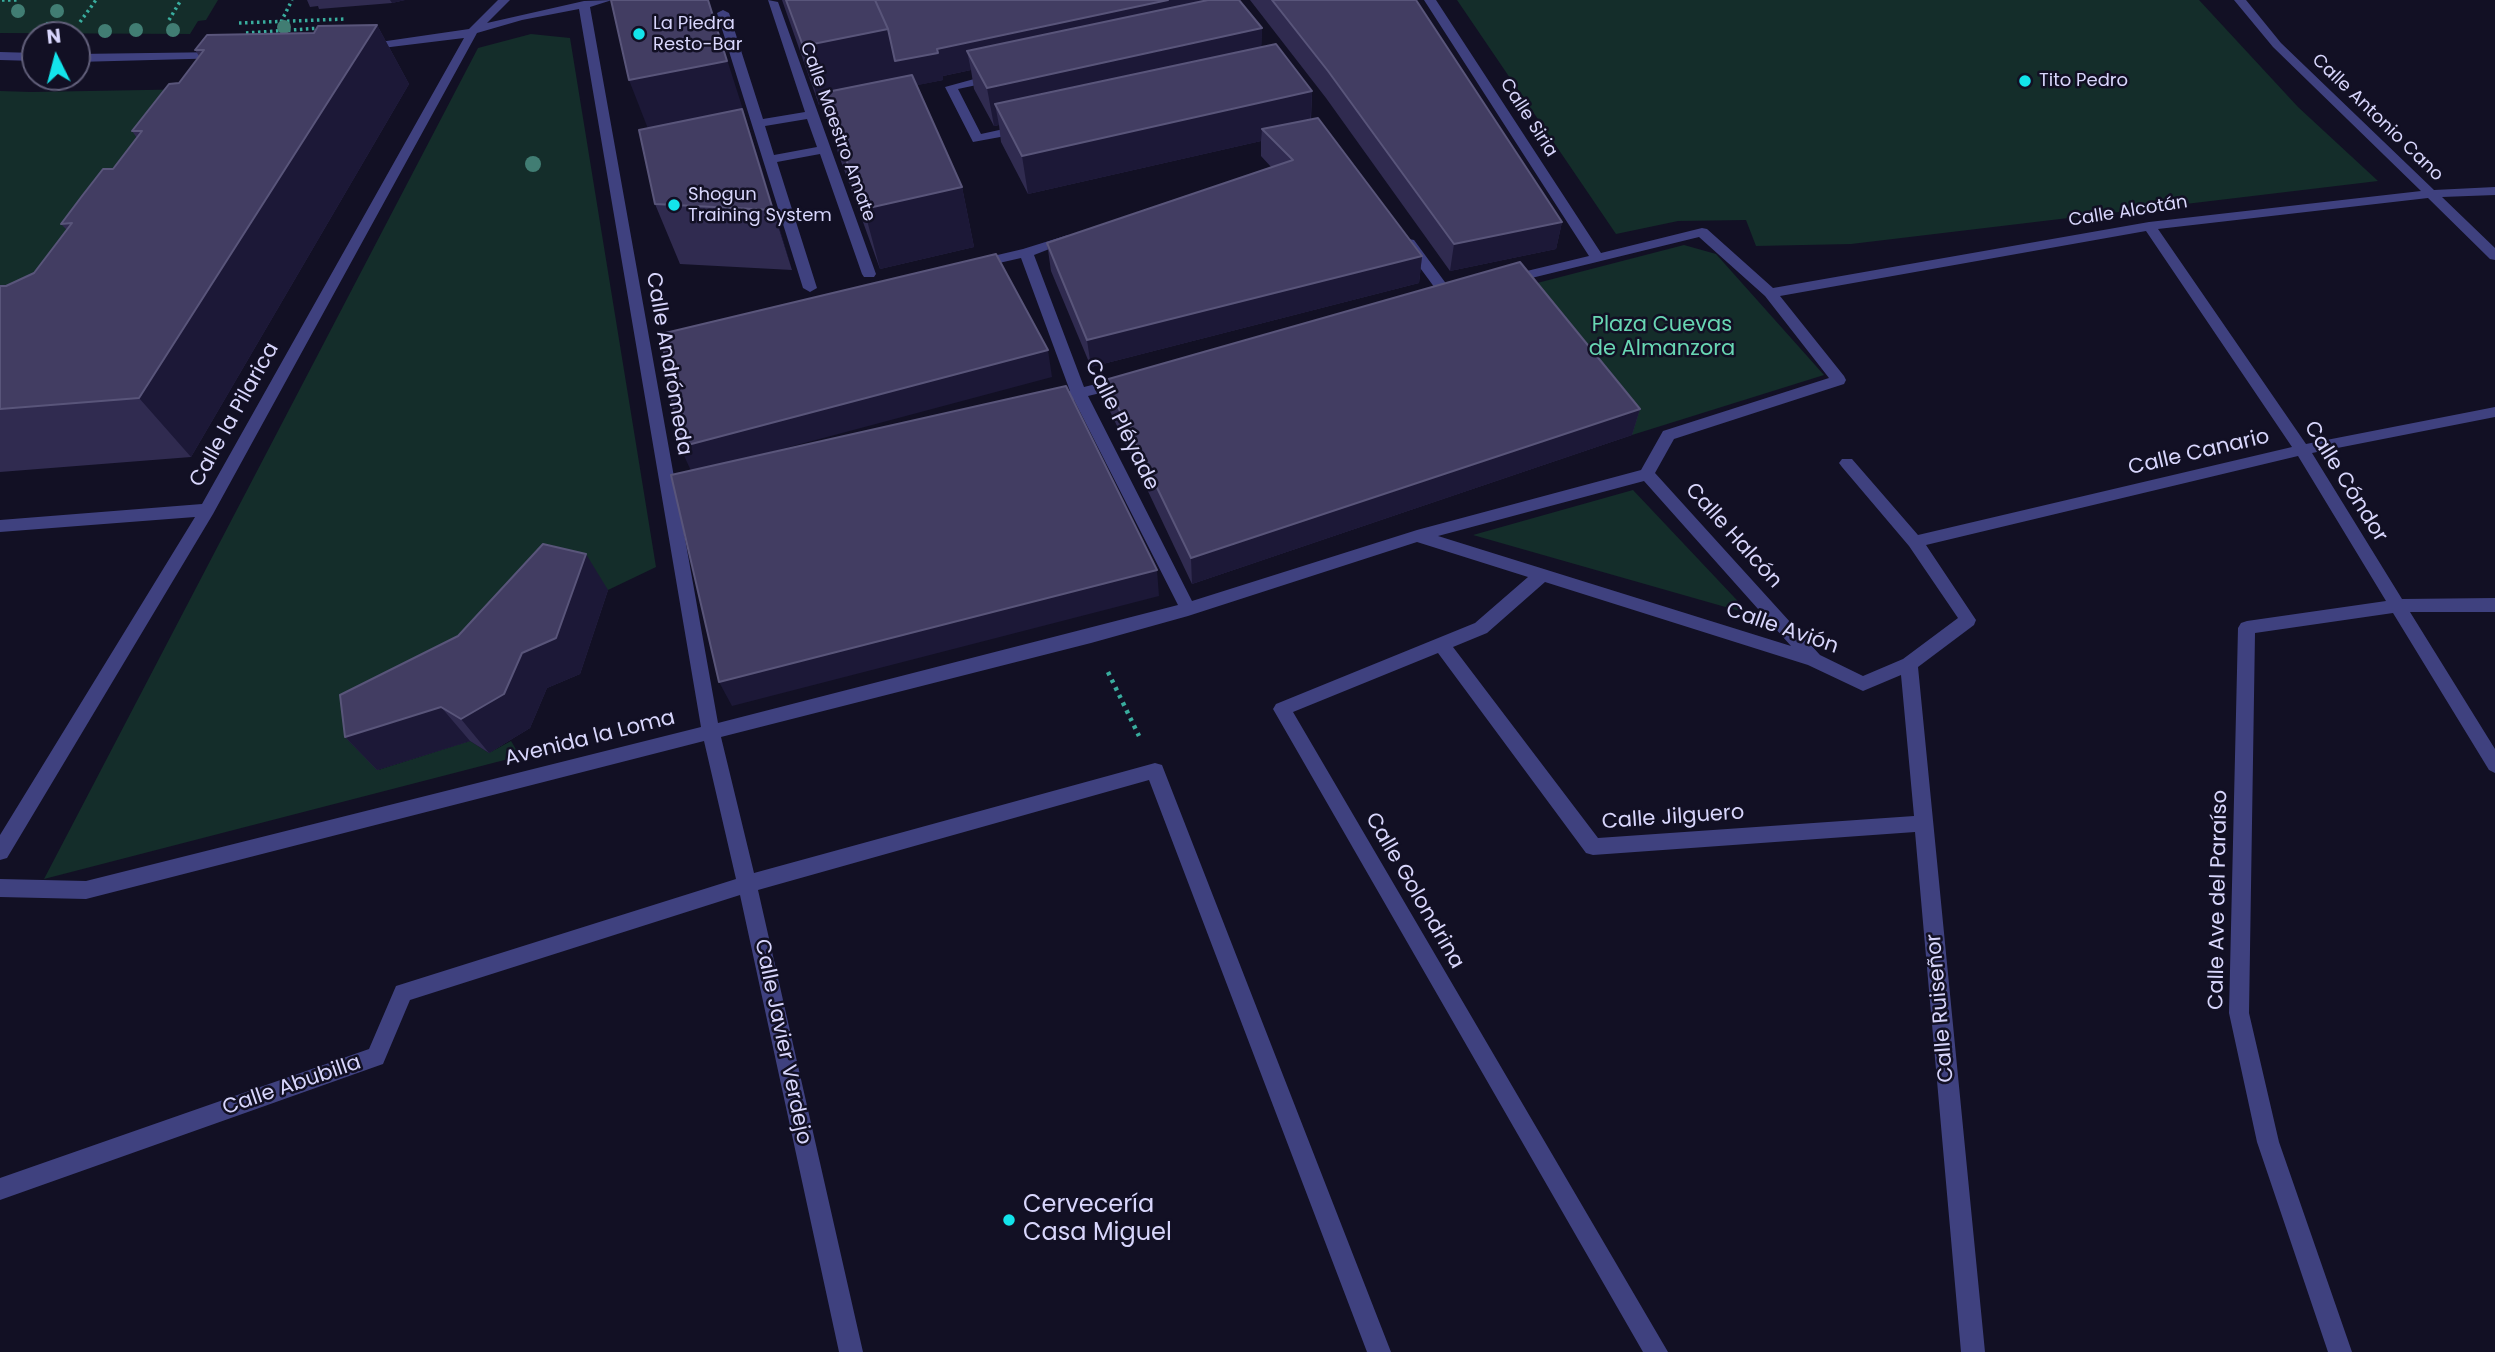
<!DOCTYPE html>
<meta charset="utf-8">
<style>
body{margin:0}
#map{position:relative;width:2495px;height:1352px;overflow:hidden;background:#121024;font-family:Poppins,sans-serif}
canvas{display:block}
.north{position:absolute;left:21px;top:21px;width:70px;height:70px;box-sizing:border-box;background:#121024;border:2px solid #615f7a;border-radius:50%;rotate:354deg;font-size:19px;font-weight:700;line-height:28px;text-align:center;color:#d8d6fc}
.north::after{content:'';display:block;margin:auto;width:24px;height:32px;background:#13e4eb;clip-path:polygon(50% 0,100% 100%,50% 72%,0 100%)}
</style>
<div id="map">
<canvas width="2495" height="1352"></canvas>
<div class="north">N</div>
</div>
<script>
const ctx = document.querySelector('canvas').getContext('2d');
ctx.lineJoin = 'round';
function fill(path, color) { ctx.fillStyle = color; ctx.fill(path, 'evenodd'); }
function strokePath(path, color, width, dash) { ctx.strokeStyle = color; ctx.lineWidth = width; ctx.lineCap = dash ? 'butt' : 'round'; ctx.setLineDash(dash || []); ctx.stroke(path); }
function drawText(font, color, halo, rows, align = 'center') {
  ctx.font = font + ' Poppins,sans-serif'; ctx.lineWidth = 5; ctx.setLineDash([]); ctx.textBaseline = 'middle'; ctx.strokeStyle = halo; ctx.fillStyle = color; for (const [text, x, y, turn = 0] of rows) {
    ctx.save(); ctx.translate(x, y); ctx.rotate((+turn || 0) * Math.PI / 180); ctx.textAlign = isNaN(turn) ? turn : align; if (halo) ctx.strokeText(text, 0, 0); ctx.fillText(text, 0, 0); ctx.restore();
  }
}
const green = new Path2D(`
 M0 0H218L206 20 198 21 190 34 0 33Z
 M1457 0H2199L2298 107 2378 181 1851 244 1756 246 1746 220 1678 221 1616 234Z
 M531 34 570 38 656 567 608 590 378 770 470 741 489 753 511 741 520 756 44 879 478 48Z
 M202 89 41 305 0 308V91L31 92Z
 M1684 245 1716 254 1824 375 1632 435 1514 289Z
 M1633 490 1750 614 1473 535Z`);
const pathFar1 = new Path2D(`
 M2 0H20
 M169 20 181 0
 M80 22 96 0
 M281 22 292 0
 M239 23 345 19
 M46 24 66 25
 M246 33 321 28`);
const path = new Path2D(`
 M1108 672 1139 736`);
const minor = new Path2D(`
 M498 0H510L487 23 584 1 612 0 590 7 718 723 1178 605 1074 400 1050 406 1043 401 1045 397 1070 391 1021 258 977 268 972 267V261L1023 249 1068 235 1075 239 1034 255 1084 387 1128 376 1135 381 1133 385 1088 396 1192 601 1417 530 1641 470 1663 431 1829 378 1765 296 1699 237 1507 284 1502 283V277L1589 256 1424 0H1436L1601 253 1702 228 1707 229 1773 288 2149 222 2421 191 2273 47 2234 0H2246L2281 43 2434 190 2495 187V195L2442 197 2495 248V260L2490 259 2428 198 2158 229 2306 444 2495 407V417L2312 453 2402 599 2495 598V612H2410L2495 749V773L2489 770 2393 613 2255 633 2249 1013 2279 1142 2352 1352H2328L2257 1142 2229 1013 2238 628 2241 623 2247 621 2386 601 2298 456 1926 545 1976 620 1974 625 1918 667 1985 1352H1961L1915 832 1593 855 1586 853 1438 653 1293 712 1668 1352H1643L1273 709 1276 704 1475 623 1528 577 1417 542 1188 616 1091 643 721 737 754 873 1155 763 1162 765 1391 1352H1367L1149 780 758 890 863 1352H839L740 895 410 1000 383 1064 0 1200V1178L369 1049 396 986 736 879 704 741 86 899 0 897V879L86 881 701 727 579 9 522 20 477 33 213 514 7 858 0 860V835L195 517 0 532V520L202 504 464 38 366 50 360 47 366 44 469 29ZM2146 231 2292 447 1918 535 1852 459H1842L1839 463 1842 467 1909 546 1958 618 1903 659 1863 676 1820 655 1655 473 1674 439 1844 384 1846 380 1844 376 1780 296ZM1644 481 1791 646 1438 536ZM1545 582 1808 665 1863 691 1901 675 1914 816 1598 838 1453 647 1487 633Z
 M768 0 778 2 876 274 874 277H864L862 274 820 154 777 162 817 288 810 292 803 288 717 13 723 10 729 13 763 119 805 112ZM807 119 817 147 774 155 765 126Z
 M0 52 35 53V61L0 60Z
 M223 52 229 56 227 58 77 62V54Z
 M996 73 1002 77 1000 80 958 89 981 134 1022 125 1028 129 1022 133 973 142 945 87Z
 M1409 239 1414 240 1453 293V299H1443L1404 246V240Z`);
const trees = [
 [18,11,7],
 [57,11,7],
 [284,27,7],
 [136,30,7],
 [173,30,7],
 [105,31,7],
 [533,164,8]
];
const wall = new Path2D(`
 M307 0H405L392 3 319 9 318 6 310 7Z
 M782 0H1239L1262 28 1261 47 1312 91 1311 120 1422 256 1419 283 1091 367 1051 271 1047 243 1272 168 1261 156V141L1028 194 1001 142 999 125 994 126 974 89 971 70 943 76V80L917 85 962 187 974 247 880 269 838 153 825 104 819 105Z
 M1250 0H1416L1562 222 1556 249 1450 271 1326 98Z
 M377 25 409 84 191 457 0 472V286H6L34 273 67 230 61 224 113 169 137 138 132 131 179 83 199 56 195 50 314 33Z
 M744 115 792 270 680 264 655 204 648 128Z
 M1105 380 1640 409 1632 435 1192 584 1108 407Z
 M608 590 580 674 547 688 530 728 489 753 470 741 377 770 345 737Z`);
const shadedWall = new Path2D(`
 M390 0H405L392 3Z
 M708 0 762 169 792 270 773 210 652 139 629 80Z
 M1168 0H1227L967 51 971 70 943 76V80L825 104 822 93 825 104 819 105 803 46 888 29 937 49Z
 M377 25 409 84 191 457 139 398Z
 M1262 28 1261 66 995 104 999 125 994 126 987 88Z
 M1312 91 1310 129H1262L1261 141 1028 194 1022 156Z
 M962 187 974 247 880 269 864 209Z
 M1562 222 1556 249 1450 271 1454 244Z
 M1422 256 1419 283 1091 367 1087 340Z
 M1048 350 1052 377 692 473 680 447Z
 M1640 409 1632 435 1192 584 1191 558Z
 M586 554 608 590 580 674 547 688 530 728 489 753 461 719 522 653Z
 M1157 570 1159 596 732 706 719 682Z
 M441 707 470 741 377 770 345 737Z`);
const building = new Path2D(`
 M611 0H708L727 61 629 80Z
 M786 0H875L888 29 803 46Z
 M875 0H1168L937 49 938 53 895 61 888 29Z
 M1208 0H1239L1262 28 987 88 967 51Z
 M1272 0H1416L1562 222 1454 244 1328 71Z
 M377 25 139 398 0 409V286H6L34 273 72 223 61 224 82 196 103 169H113L142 131H132L169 84 179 83 204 50H195L207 35 314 33 318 26Z
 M1276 44 1312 91 1022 156 995 104Z
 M912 75 962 187 864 209 822 93Z
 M742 109 773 210 655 204 639 130Z
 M1318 118 1422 256 1087 340 1047 243 1293 160 1262 129Z
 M996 254 1048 350 680 447 661 334Z
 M1520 262 1640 409 1191 558 1105 380Z
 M1066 386 1157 570 719 682 671 475Z
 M543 544 586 554 556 638 522 653 504 694 461 719 441 707 345 737 340 695 458 636Z`);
const markers = [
 [639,34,7,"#13e4eb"],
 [2025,81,7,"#13e4eb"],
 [674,205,7,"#13e4eb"],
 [1009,1220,7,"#13e4eb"]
];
const farPoinames = [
 ["La Piedra",653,24],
 ["Resto-Bar",653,45],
 ["Tito Pedro",2039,81],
 ["Shogun",688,195],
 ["Training System",688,216]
];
const farStreetnames = [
 ["Calle Siria",1528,118,57],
 ["Calle Antonio Cano",2377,118,44],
 ["Calle Maestro Amate",837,132,70],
 ["Calle Alcotán",2128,212,-9]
];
const parkNames = [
 ["Plaza Cuevas",1662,326],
 ["de Almanzora",1662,350]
];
const streetNames = [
 ["Calle Andrómeda",668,364,80],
 ["Calle la Pilarica",235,415,-61],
 ["Calle Pléyade",1121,425,64],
 ["Calle Canario",2199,453,-13],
 ["Calle Cóndor",2345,482,58],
 ["Calle Halcón",1733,536,48],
 ["Calle Avión",1782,629,19],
 ["Avenida la Loma",590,739,-14],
 ["Calle Jilguero",1673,818,-4],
 ["Calle Golondrina",1414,891,60],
 ["Calle Ave del Paraíso",2219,900,-89],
 ["Calle Ruiseñor",1941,1008,-95],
 ["Calle Javier Verdejo",782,1042,78],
 ["Calle Abubilla",292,1086,-19]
];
const nearPoinames = [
 ["Cervecería",1023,1206],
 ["Casa Miguel",1023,1234]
];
fill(green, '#142d2a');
strokePath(pathFar1, '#39ad9e', 3.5, [2.5, 3.5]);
strokePath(path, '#39ad9e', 4.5, [3.5, 5]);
fill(minor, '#3f417f');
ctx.fillStyle = '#417d73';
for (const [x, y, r] of trees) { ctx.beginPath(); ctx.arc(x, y, r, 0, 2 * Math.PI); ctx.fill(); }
fill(wall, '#302b50');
fill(shadedWall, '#1c1837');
fill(building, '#423d62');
strokePath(building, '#59557a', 2);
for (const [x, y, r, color] of markers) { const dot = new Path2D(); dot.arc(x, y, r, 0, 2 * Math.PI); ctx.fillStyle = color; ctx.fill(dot); strokePath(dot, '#121024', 2.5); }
drawText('18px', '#d8d6fc', '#121024', farPoinames, 'left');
drawText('18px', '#d8d6fc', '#121024', farStreetnames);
drawText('21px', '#68d6b3', '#121024', parkNames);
drawText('21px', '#d8d6fc', '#121024', streetNames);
drawText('24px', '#d8d6fc', '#121024', nearPoinames, 'left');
</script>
